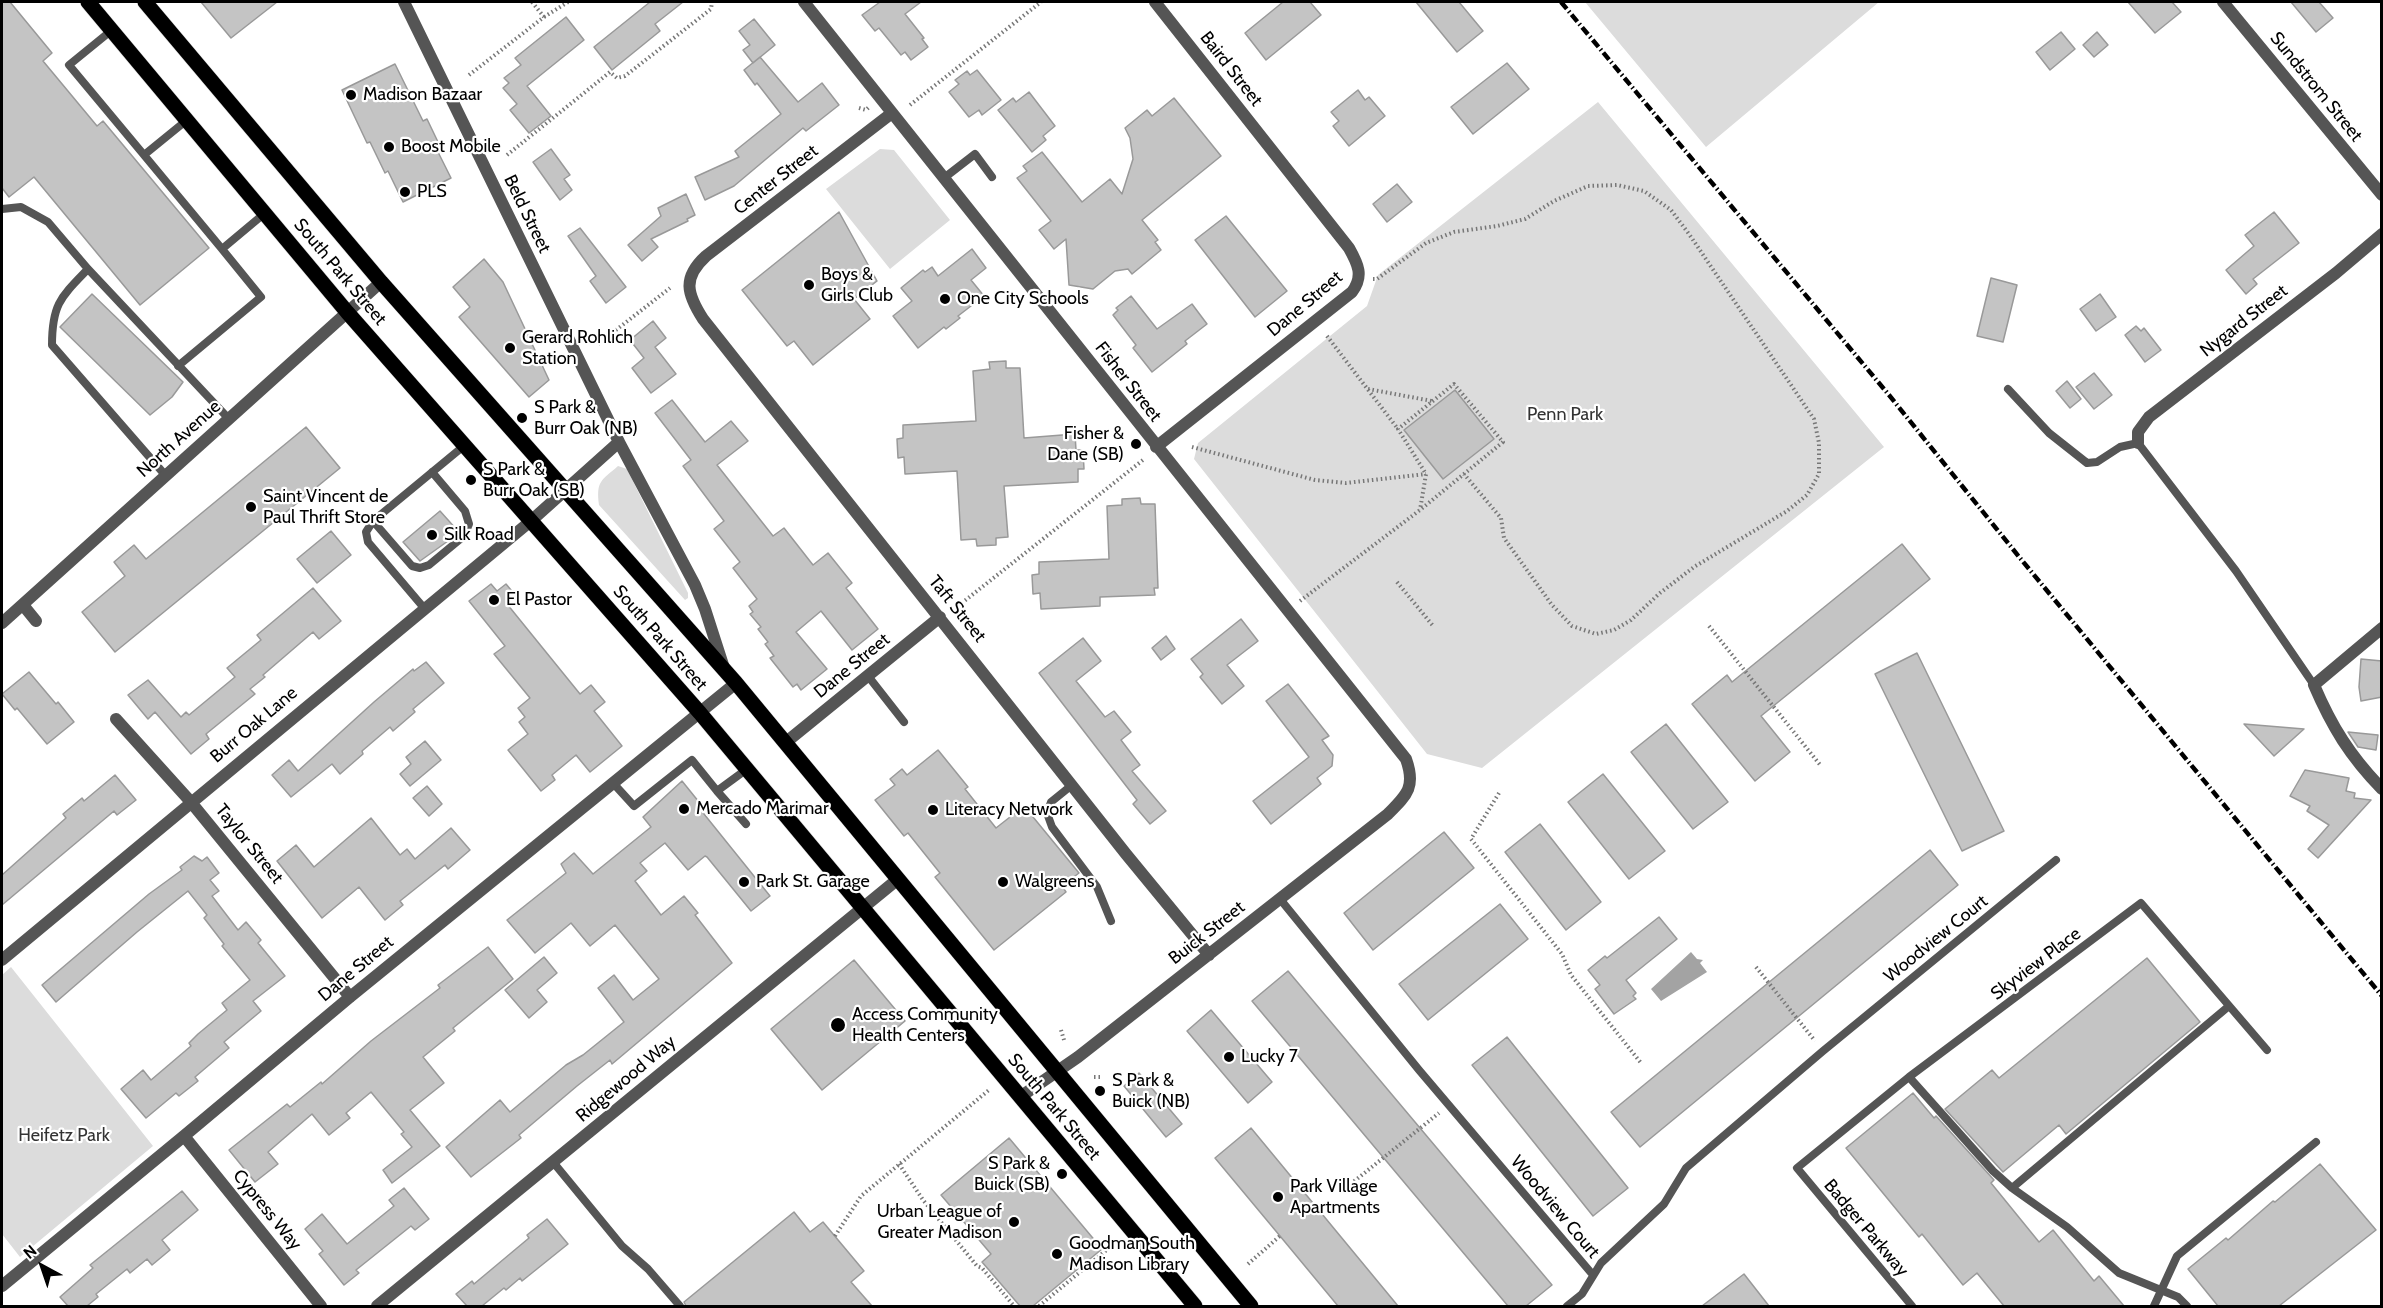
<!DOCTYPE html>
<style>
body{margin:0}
#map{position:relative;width:2383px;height:1308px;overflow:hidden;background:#fff;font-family:Cabin,sans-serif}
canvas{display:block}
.frame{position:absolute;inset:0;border:3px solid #000;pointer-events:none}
.north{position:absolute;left:12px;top:1236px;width:60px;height:60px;-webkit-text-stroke:4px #fff;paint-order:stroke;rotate:320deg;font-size:16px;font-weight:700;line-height:24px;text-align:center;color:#000}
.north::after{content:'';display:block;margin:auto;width:21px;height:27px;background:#000;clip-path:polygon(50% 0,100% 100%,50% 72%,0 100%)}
</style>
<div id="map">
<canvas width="2383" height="1308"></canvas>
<div class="frame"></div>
<div class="north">N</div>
</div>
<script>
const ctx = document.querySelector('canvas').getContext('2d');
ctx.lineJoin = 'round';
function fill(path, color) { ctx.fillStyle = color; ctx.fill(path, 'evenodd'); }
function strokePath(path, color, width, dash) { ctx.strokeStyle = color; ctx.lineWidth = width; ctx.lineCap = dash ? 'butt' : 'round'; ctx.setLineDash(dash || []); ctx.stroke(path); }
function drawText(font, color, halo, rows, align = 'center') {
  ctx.font = font + ' Cabin,sans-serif'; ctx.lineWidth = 4.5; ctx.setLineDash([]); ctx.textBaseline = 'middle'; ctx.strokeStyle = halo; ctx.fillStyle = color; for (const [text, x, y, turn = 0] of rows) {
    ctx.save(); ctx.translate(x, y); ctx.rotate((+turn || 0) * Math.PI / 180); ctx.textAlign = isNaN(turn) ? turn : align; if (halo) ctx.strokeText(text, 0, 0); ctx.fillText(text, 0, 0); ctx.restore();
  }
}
const green = new Path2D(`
 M1585 2H1879L1706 147Z
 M1598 102 1884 447 1482 768 1427 754 1194 459 1198 443 1367 306 1378 275Z
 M880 149 894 150 950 220 890 269 826 189Z
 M618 466 627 469 688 593V598L685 600 599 505C596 481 601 481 618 466Z
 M11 967 153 1146 20 1257 2 1234V975Z`);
const water = new Path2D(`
 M1691 952 1697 959 1703 960 1700 963 1707 972 1661 1001 1651 989Z`);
const building = new Path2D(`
 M2 2H10L52 53 43 61 97 126 103 121 209 248 140 305 34 177 9 197 2 188Z
 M201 2H277L231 38Z
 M650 2H683L655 24 660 31 612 70 594 47Z
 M880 2H921L905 14 924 38 922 39 928 47 911 60 905 52 901 55 879 28 875 31 862 15Z
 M1283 2H1310L1321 15 1266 60 1245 33Z
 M1416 2H1459L1483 31 1457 52Z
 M2128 2H2172L2181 12 2155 33Z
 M2291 2H2319L2333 18 2316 32Z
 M566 17 584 40 527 86 551 116 529 133 510 110 517 104 503 88 509 83 504 78 521 65 515 58Z
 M754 19 775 45 753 63 743 50 750 45 739 31Z
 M2061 32 2075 49 2050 70 2036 52Z
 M2097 32 2108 45 2094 57 2083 45Z
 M760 57 798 102 822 83 839 105 806 131 803 128 734 186 705 200 695 177 739 157 735 151 781 114 757 83 755 85 744 70Z
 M1507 63 1529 89 1473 134 1451 107Z
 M395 64 423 121 427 119 438 142 434 144 451 178 403 202 388 171 385 173 370 142 367 143 342 90Z
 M977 70 1001 100 982 115 979 110 969 117 949 92 959 84 955 80 967 71 970 75Z
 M1358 90 1365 100 1369 97 1385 116 1349 146 1333 126 1339 121 1331 112Z
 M1029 92 1055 126 1043 136 1046 140 1032 152 998 110 1013 98 1016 102Z
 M1174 98 1221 156 1142 220 1158 240 1155 242 1161 250 1132 274 1128 269 1115 271 1093 289 1069 285 1066 239 1054 249 1039 230 1051 221 1017 178 1027 171 1023 166 1042 152 1082 202 1110 179 1122 194 1133 159 1130 138 1125 128 1147 110 1152 116Z
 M551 149 570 175 564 179 572 190 560 200 533 162Z
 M1397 184 1412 202 1387 222 1373 204Z
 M686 194 695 215 687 219 688 221 651 239 658 247 642 261 628 245 661 216 658 208Z
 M839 212 877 281 854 299 870 319 813 365 794 341 787 346 742 290Z
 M2274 212 2299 243 2253 279 2257 284 2246 294 2226 270 2254 246 2245 235Z
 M1226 216 1287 291 1255 317 1195 240Z
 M580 228 626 287 606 303 590 281 596 276 568 236Z
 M972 249 986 268 971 280 984 296 958 316 960 318 946 329 944 327 918 348 893 316 912 301 901 288 923 270 925 272 932 267 938 276Z
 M484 259 503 282 549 380 529 397 459 317 470 307 453 287Z
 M1991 278 2017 285 2003 342 1977 336Z
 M92 294 183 382 172 397 150 415 60 327Z
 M2100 294 2116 317 2096 331 2080 309Z
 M1131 296 1157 329 1192 304 1207 324 1185 341 1187 344 1152 372 1133 348 1136 345 1113 315 1118 310 1116 308Z
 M653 321 666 338 655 347 676 374 651 393 632 368 644 358 630 340Z
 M2136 326 2141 331 2144 328 2161 350 2145 362 2125 335Z
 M1006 361V368H1020L1024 438 1075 434 1076 450H1083L1084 469H1078V482L1004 486 1008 537 996 538V545L977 546 976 539 961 540 957 471 905 474 904 457 898 458 897 439 903 438V425L976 421 973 371 990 369 989 362Z
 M2094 373 2112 395 2094 409 2076 387Z
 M2067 381 2081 399 2070 408 2056 391Z
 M1455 390 1494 439 1443 479 1404 430Z
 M672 400 705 442 731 421 748 441 717 465 773 536 784 528 813 565 828 553 852 583 846 588 878 629 852 650 821 611 796 632 827 669 801 690 797 684 793 687 770 658 774 656 765 644 768 642 758 629 761 627 750 614 753 612 749 606 757 599 733 568 740 562 714 529 724 521 683 466 691 460 655 413Z
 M306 427 340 468 115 652 82 612 125 576 114 562 134 545 146 559Z
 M1140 498 1141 504H1155L1158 588H1154L1155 595 1100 597V606L1041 609 1040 593 1033 594 1032 575 1039 574V562L1109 559 1107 506 1122 505V499Z
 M440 511 457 530 447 539 448 541 420 561 403 542Z
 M331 531 351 555 317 583 297 559Z
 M1902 544 1930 579 1761 716 1790 752 1755 781 1692 704 1727 675 1732 682Z
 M491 584 497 591 506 584 516 596 507 604 580 694 591 685 605 702 594 711 622 746 590 772 576 755 552 775 555 780 541 791 508 750 528 734 519 722 525 717 518 708 530 698 494 654 505 646 469 601Z
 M313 588 341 621 319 639 313 632 263 675 265 677 250 689 255 694 206 734 209 739 191 754 155 712 148 719 128 695 148 680 181 717 186 712 189 715 235 677 227 668 261 640 257 635Z
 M1241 619 1258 641 1227 665 1244 686 1222 704 1200 677 1203 674 1191 659Z
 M1166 636 1175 649 1161 660 1152 648Z
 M1083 638 1101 661 1076 681 1105 717 1114 711 1131 732 1121 740 1140 765 1132 771 1166 811 1150 824 1133 804 1137 800 1039 673Z
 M1917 653 2004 831 1962 851 1875 674Z
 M2361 659 2382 661V697L2361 701 2359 687Z
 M426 662 444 683 413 709 415 712 393 731 390 727 362 751 363 754 340 774 332 764 291 797 272 775 289 760 298 771 374 702 413 669 414 671Z
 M29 672 56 704 58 702 74 722 47 744 17 708 15 710 2 694Z
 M1288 684 1329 736 1322 740 1333 755 1332 766 1317 778 1321 784 1271 824 1253 801 1309 757 1266 701Z
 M1666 724 1728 802 1693 829 1631 752Z
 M2244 724 2304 729 2274 756Z
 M2348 732 2378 735 2376 750 2358 747Z
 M425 741 441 760 410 786 400 774 411 764 406 757Z
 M938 750 968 787 965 789 996 828 1024 806 1079 873 1062 886 1066 892 994 950 935 877 940 873 908 833 904 836 875 800 895 785 890 779 902 769 907 775Z
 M2305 770 2349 778 2346 791 2355 793 2354 798 2371 800 2318 858 2308 849 2329 825 2307 811 2310 806 2290 796Z
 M1603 774 1665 851 1629 879 1568 802Z
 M115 775 136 800 117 815 114 811 2 905V875L66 818 63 814 82 798 84 801Z
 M682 781 703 807 700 809 770 896 751 911 707 857 705 856 688 870 665 843 640 863 647 871 635 881 661 915 684 896 698 913 695 915 732 963 612 1064 610 1060 577 1086 519 1135 521 1138 471 1177 446 1147 500 1100 510 1112 566 1065 583 1055 624 1022 598 988 614 975 633 1000 659 979 615 925 590 946 571 923 535 953 507 920 566 873 561 864 574 853 593 874 651 827 643 817Z
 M427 786 442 804 429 816 413 798Z
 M371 818 400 855 407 849 415 859 451 828 470 850 448 869 445 865 400 901 403 905 385 920 359 887 322 918 277 861 296 845 314 867Z
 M1540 824 1601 902 1566 930 1505 852Z
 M1444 832 1474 868 1373 950 1344 913Z
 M1930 850 1958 885 1640 1147 1611 1112Z
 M194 856 202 861 207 857 219 873 210 880 219 891 212 896 238 930 246 922 261 940 258 943 285 976 253 1001 261 1011 224 1042 229 1048 195 1077 198 1081 179 1096 176 1093 146 1118 121 1089 143 1070 151 1080 191 1046 189 1043 198 1034 227 1010 222 1003 250 980 222 946 224 944 204 918 207 915 188 891 137 932 56 1002 42 985 149 894 182 870 180 867Z
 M1500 904 1528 939 1428 1020 1399 984Z
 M1659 917 1677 939 1626 980 1636 993 1633 996 1636 999 1614 1014 1595 989 1600 985 1588 970 1605 956 1607 958Z
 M488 947 513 979 453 1028 455 1031 423 1057 444 1083 410 1110 440 1146 392 1183 383 1170 412 1147 401 1134 404 1132 371 1092 346 1113 350 1118 329 1135 312 1114 268 1152 278 1164 255 1182 229 1150 287 1104 290 1107 321 1082 322 1084 371 1041 440 988 438 985Z
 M544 957 557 973 537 990 547 1002 529 1018 505 990Z
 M2147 958 2200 1022 2066 1134 2059 1125 2003 1172 1945 1109 1992 1070 1999 1078Z
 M854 960 905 1021 822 1090 771 1029Z
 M1288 971 1552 1285 1526 1306H1508L1252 1001Z
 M1211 1010 1272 1082 1248 1103 1187 1031Z
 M1507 1037 1628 1188 1593 1216 1472 1065Z
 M1139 1073 1182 1124 1166 1137 1124 1086Z
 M1913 1093 1934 1118 1936 1116 1994 1180 1991 1183 2039 1242 2053 1230 2094 1281 2099 1276 2124 1306H2004L1977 1273 1963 1285 1922 1234 1919 1237 1846 1148Z
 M1251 1128 1398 1306H1338L1280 1236 1215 1158Z
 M1009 1138 1102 1249 1033 1306H1020L982 1262 991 1254 941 1195Z
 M2320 1164 2376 1230 2279 1306H2218L2188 1269 2226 1238 2228 1240 2273 1201 2275 1202Z
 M404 1188 429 1219 415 1230 411 1226 356 1270 359 1273 344 1285 319 1254 323 1251 305 1229 322 1214 347 1244 394 1206 389 1200Z
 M182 1191 198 1210 162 1240 170 1250 152 1265 147 1259 130 1273 127 1269 96 1294 98 1297 87 1306H68L60 1297 93 1268 90 1265Z
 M794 1212 810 1232 823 1222 864 1271 851 1282 872 1306H686L684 1302Z
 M547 1219 568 1244 522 1281 520 1278 506 1290 504 1288 482 1306H467L456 1294 472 1281 474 1284 529 1238 527 1235Z
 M1744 1274 1769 1306H1702Z`);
const path = new Path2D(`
 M544 17 568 2
 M469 75 544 17 532 2
 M910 105 1041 2
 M859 108 866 110 869 107
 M507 155 610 72 617 78 625 76 711 9 712 2
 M1373 279H1377L1426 243 1454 232 1497 226 1525 219 1554 201 1588 186 1617 185 1644 191 1671 210 1689 234 1814 419 1819 443V474L1807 495 1787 511 1694 567 1660 593 1631 620 1614 630 1596 634 1572 626 1552 605 1504 538 1501 518 1464 474
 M1327 336 1398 429
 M598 344 670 288
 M1368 389 1432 401
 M1192 447 1315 480 1346 483 1426 474
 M1397 582 1434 627
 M1300 601 1420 510 1503 442 1454 384 1398 429 1426 474 1420 510
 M958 606 1143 460
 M1709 626 1821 766
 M1499 793 1471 839 1562 954 1571 975 1641 1063
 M1756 967 1815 1041
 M1061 1030 1064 1040
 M1094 1077H1100
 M899 1164 923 1200 977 1266 982 1268 1014 1306
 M1347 1187 1439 1113
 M835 1236 861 1196 989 1090
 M1248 1264 1280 1236
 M1039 1306 1115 1243`);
const service = new Path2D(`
 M112 30 69 65 144 155
 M187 120 144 155 222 249
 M944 178 975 154 992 177
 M2 209 21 207 48 222 88 269 229 419
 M88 269C61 297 52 304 52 345L166 476
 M178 366 261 297 222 249 265 213
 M2008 389 2049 433 2087 463 2097 462 2120 447 2138 443 2236 571 2314 685
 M373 521 412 566 420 568 429 565 464 536 469 524 465 511 432 472
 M424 608 368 542 366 532 373 521 465 445
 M868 676 904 722
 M613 783 634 806 692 760 717 791 747 769
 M1072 785 1051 802 1047 813 1052 827 1097 887 1111 921
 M717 791 746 824
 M1280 899 1419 1070 1593 1275
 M1909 1077 1993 1171 2012 1188 2067 1227 2119 1273 2178 1297 2187 1306
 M553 1162 622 1246 648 1269 680 1306
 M2012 1188 2229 1006
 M1567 1306 1582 1294 1601 1263 1664 1204 1686 1168 1823 1051 2056 860
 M1912 1306 1797 1168 1909 1077 2141 903 2267 1050
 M2154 1306 2177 1256 2316 1142`);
const minor = new Path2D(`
 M804 2 1406 759C1416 787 1407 795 1388 814L1078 1057 1020 1097
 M1155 2 1349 248C1358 264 1364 276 1352 292L1156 447
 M2223 2 2382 195
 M892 113 706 256C682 278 687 294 703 319L1126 854 1209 955
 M2138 443V432L2149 417 2336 273 2382 234
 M23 605 36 621
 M2 623 381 282
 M2382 628 2314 685C2332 727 2350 756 2382 789
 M116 719 190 801 350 997
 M785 743 940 617
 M2 960 532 520
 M184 1136 321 1306
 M2 1286 184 1136 350 997 736 683
 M377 1306 898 879`);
const tertiary = new Path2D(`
 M404 2 619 442 532 520
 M619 442 695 585 705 609 724 668`);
const primary = new Path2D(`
 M88 2 347 312 700 713 1195 1306
 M145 2 381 282 736 683 1251 1306`);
const rail = new Path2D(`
 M1561 2 1889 395 2020 558 2382 996`);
const markers = [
 [351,95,6,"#000"],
 [389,147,6,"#000"],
 [405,192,6,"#000"],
 [809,285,6,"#000"],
 [945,299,6,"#000"],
 [510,348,6,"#000"],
 [522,418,6,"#000"],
 [1136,444,6,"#000"],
 [471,480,6,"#000"],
 [251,507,6,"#000"],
 [432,535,6,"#000"],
 [494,600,6,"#000"],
 [684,809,6,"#000"],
 [933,810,6,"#000"],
 [744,882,6,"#000"],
 [1003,882,6,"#000"],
 [838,1025,8,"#000"],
 [1229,1057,6,"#000"],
 [1100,1091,6,"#000"],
 [1062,1174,6,"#000"],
 [1278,1197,6,"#000"],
 [1014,1222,6,"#000"],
 [1057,1254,6,"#000"]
];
const streetNames = [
 ["Baird Street",1231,69,52],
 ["Sundstrom Street",2316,87,51],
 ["Center Street",776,180,-38],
 ["Beld Street",527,214,64],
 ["South Park Street",340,272,50],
 ["Dane Street",1305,304,-40],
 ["Nygard Street",2244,321,-38],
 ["Fisher Street",1128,382,52],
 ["North Avenue",179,439,-42],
 ["Taft Street",957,609,51],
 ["South Park Street",660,638,49],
 ["Dane Street",852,666,-39],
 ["Burr Oak Lane",254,725,-40],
 ["Taylor Street",249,844,51],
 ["Buick Street",1207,933,-38],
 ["Woodview Court",1936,939,-39],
 ["Skyview Place",2036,964,-37],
 ["Dane Street",356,969,-40],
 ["Ridgewood Way",626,1079,-40],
 ["South Park Street",1054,1107,50],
 ["Woodview Court",1555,1207,50],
 ["Cypress Way",267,1210,51],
 ["Badger Parkway",1866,1228,50]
];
const poiNames = [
 ["Madison Bazaar",363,95],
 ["Boost Mobile",401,147],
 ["PLS",417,192],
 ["Boys &",821,275],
 ["Girls Club",821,296],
 ["One City Schools",957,299],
 ["Gerard Rohlich",522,338],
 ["Station",522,359],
 ["S Park &",534,408],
 ["Burr Oak (NB)",534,429],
 ["Fisher &",1124,434,"right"],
 ["Dane (SB)",1124,455,"right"],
 ["S Park &",483,470],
 ["Burr Oak (SB)",483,491],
 ["Saint Vincent de",263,497],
 ["Paul Thrift Store",263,518],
 ["Silk Road",444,535],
 ["El Pastor",506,600],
 ["Mercado Marimar",696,809],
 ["Literacy Network",945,810],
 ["Park St. Garage",756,882],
 ["Walgreens",1015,882],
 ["Access Community",852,1015],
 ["Health Centers",852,1036],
 ["Lucky 7",1241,1057],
 ["S Park &",1112,1081],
 ["Buick (NB)",1112,1102],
 ["S Park &",1050,1164,"right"],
 ["Buick (SB)",1050,1185,"right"],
 ["Park Village",1290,1187],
 ["Apartments",1290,1208],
 ["Urban League of",1002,1212,"right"],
 ["Greater Madison",1002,1233,"right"],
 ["Goodman South",1069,1244],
 ["Madison Library",1069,1265]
];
const parkNames = [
 ["Penn Park",1565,415],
 ["Heifetz Park",64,1136]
];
fill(green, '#dcdcdc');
fill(water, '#a3a3a3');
fill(building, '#c4c4c4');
strokePath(building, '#999', 1.5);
strokePath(primary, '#dbdbdb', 16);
strokePath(path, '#777', 4, [1.5, 3]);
strokePath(service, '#555', 8);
strokePath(minor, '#555', 12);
strokePath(tertiary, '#555', 12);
strokePath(primary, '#000', 15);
strokePath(rail, '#000', 4.5, [9, 3, 1.5, 3]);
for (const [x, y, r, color] of markers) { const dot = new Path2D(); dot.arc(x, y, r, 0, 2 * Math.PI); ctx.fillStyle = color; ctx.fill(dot); strokePath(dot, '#fff', 2); }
drawText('18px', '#000', '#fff', streetNames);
drawText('18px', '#000', '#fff', poiNames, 'left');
drawText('18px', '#333', '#fff', parkNames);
</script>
